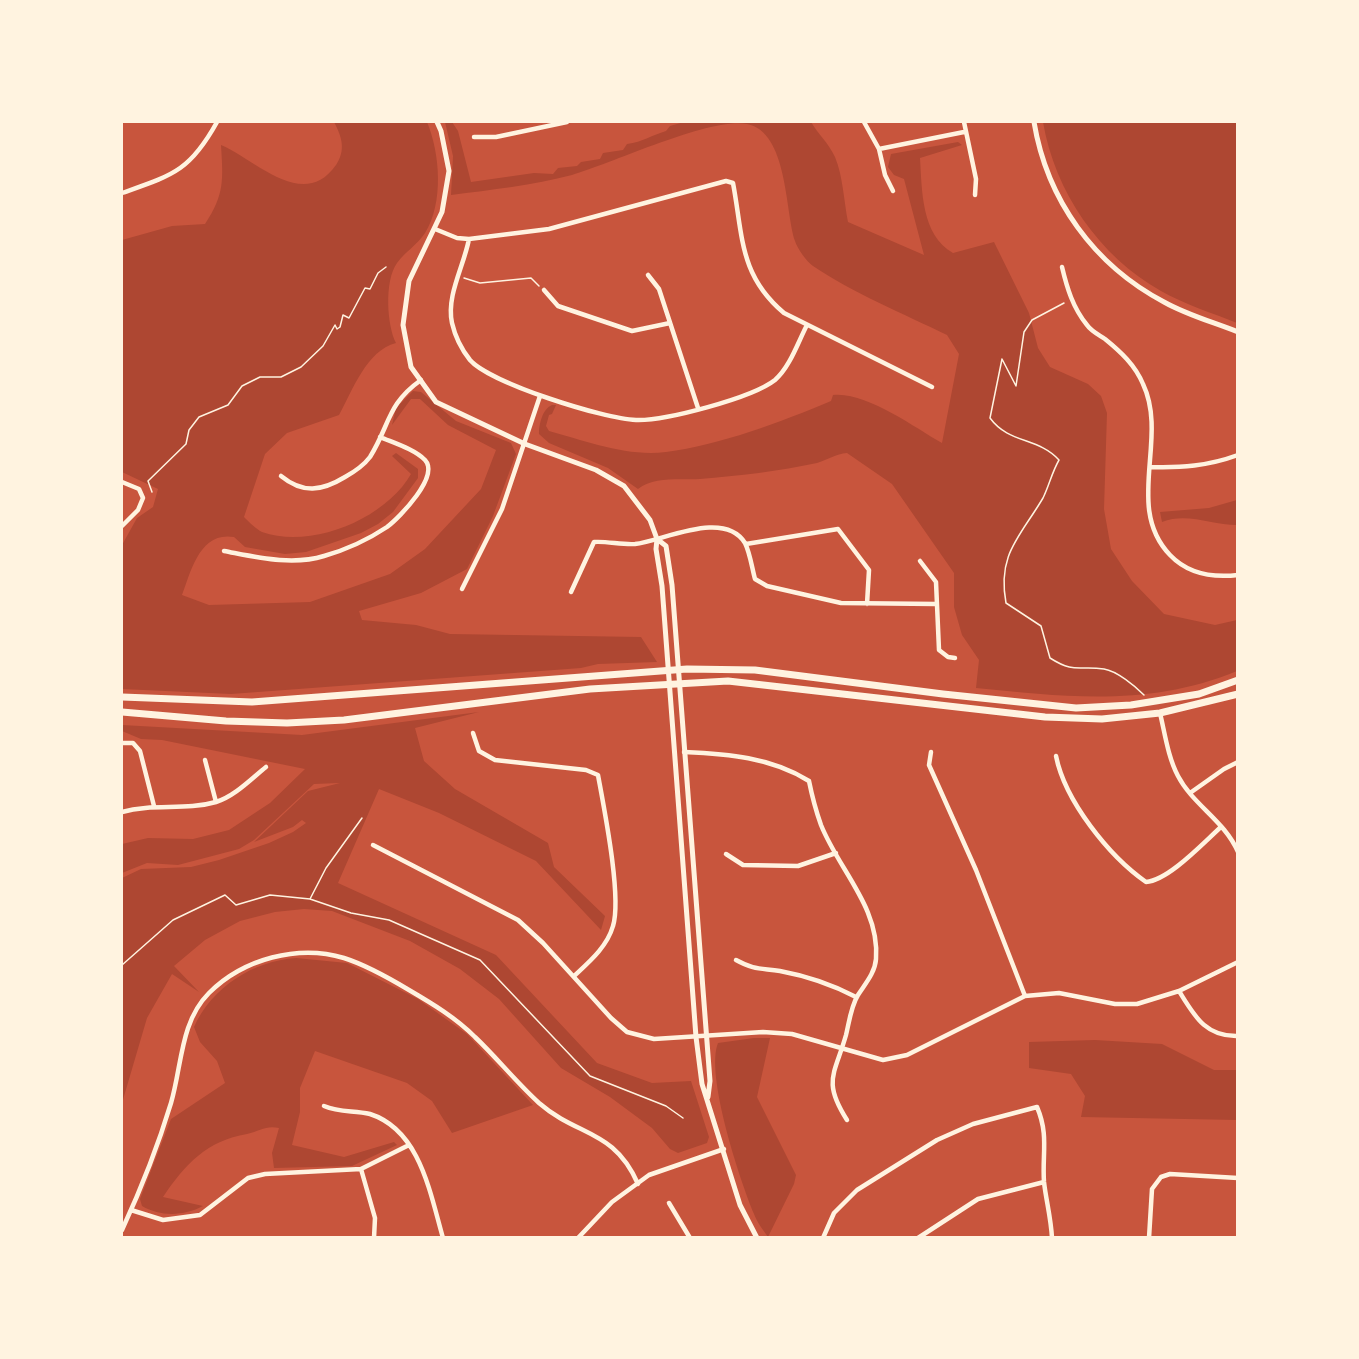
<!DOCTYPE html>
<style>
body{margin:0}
#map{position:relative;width:1359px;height:1359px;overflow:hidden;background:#c8553d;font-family:Literata,serif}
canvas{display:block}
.frame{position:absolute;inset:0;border:123px solid #fff3e0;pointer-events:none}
</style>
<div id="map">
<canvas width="1359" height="1359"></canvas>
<div class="frame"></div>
</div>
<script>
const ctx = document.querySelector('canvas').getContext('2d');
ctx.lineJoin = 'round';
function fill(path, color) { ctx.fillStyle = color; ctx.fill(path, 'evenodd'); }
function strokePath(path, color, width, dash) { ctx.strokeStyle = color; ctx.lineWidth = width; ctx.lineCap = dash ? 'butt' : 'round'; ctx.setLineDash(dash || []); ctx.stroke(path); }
const green = new Path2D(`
 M334 122H427C440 153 444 203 425 233 417 245 405 252 397 263 384 281 387 326 396 343 366 351 353 390 339 415L287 433 265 454 244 517C249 522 256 529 262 532 312 550 386 518 411 474L392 456 396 453 418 469V478L393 512 378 524 361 533 306 552 285 554 245 547 234 537C200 531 191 571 182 595L209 605 310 602 390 574 425 549 481 489 496 450 448 425 420 399H411L392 425 396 408 413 391 421 392 456 421 511 443 516 454 493 516 467 569 421 593 359 611 362 620 416 625 450 634 641 637 657 662 598 664 581 668 231 694 122 689V545L137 518 153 507 158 489 122 472V240L172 226 205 224C225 194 223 179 221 145 255 159 303 212 336 165 346 150 342 137 334 122Z
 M445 122H452L458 131 471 182 534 173 553 174 558 168 577 166 581 162 600 159 603 153 623 150 627 144C643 142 652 135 666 131L670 126 684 122H811C818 134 828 142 835 157 843 176 844 202 848 222L924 255 904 179 894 175 888 167 891 154 958 142 962 145 920 158C922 190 921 235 953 253L994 242 1029 313 1038 348 1050 367 1088 384 1101 396 1107 413 1104 509 1111 549 1132 581 1164 614 1215 625 1237 620V671C1150 707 1067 697 976 688L979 660 962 635 954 607V573L892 484 847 453C836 454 827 460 817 463 780 471 738 476 700 479 680 480 654 476 638 489L608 468 549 443 539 434C539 425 542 409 552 405H556L552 414 549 415 546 426 549 431C586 441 627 457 666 452 720 445 781 422 831 401L833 395C865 391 914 427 942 443L959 354 947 335C906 315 851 292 813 266 807 262 797 248 795 241 785 211 788 132 747 124 710 117 613 163 572 175 533 185 491 190 451 195L453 156Z
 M1043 122H1237V323C1212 313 1184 304 1161 291 1099 256 1055 192 1043 122Z
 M1237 500V525C1212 525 1187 512 1162 522L1160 512 1209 508Z
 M479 712 415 728 424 761 455 789 548 843 554 867 605 916 601 930 536 861 439 813 379 789 338 883 496 955 597 1063 652 1083 691 1081 709 1137 707 1143 678 1153 670 1149 652 1128 610 1097 561 1068 499 999 460 969 410 941 332 911 304 909 275 912 240 921 205 940 174 966 199 992 172 974 147 1018 122 1103V878L141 869 191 867 219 860 269 843 293 832 306 823 302 820 293 827 254 842 308 791 340 783 314 784 254 840 239 849 178 865 147 863 122 873V844L148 838 193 839 229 830 270 803 305 769 162 740 141 739 122 731V725L302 735Z
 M296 958 347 963 418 999 467 1034 533 1105 452 1133 432 1101 407 1083 315 1051 300 1088V1112L292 1145 344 1157 394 1142 397 1145 352 1166 274 1168 272 1153 279 1128C266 1125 260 1131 247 1134 207 1141 186 1163 163 1197L203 1206C184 1216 161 1217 142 1206L140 1199 171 1119 225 1083 217 1061 200 1042 194 1027C212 987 253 961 296 958Z
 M754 1038H770L757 1097 796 1175 794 1184 768 1237C763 1230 757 1222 754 1214 740 1180 705 1075 718 1043Z
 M1095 1040 1162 1044 1214 1070H1237V1120L1081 1117 1085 1096 1071 1074 1029 1068V1042Z`);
const path = new Path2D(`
 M464 278 480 283 531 278 539 286
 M1064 303 1032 320 1024 332 1016 386 1002 359 990 418C1009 444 1038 437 1059 460 1052 472 1049 486 1043 498 1020 537 997 554 1006 603L1041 626 1050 658C1075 674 1079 665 1104 669 1117 671 1135 686 1144 695
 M152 492 148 481 186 444 189 430 199 417 228 405 242 386 260 377H281L301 367 323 346 335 325 337 329 340 327 343 315 349 318 365 288 370 289 378 273 386 267
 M310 899 351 913 389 920 480 960 590 1076 666 1106 683 1118
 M122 965 173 920 225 895 236 905 270 895 310 899 326 868 362 818`);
const minor = new Path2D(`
 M864 122 879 149 885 175 893 191
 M964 122 976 179 975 195
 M474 137H496L567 122
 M879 149 964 132
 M122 193C173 175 190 171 217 122
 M435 229 457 238 469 239 549 229 726 181 733 183C743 236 739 275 784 313L932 387
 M469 239C464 266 446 296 452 323 455 336 462 350 470 360 490 383 604 419 636 420 665 421 752 398 775 380 790 367 798 342 807 325
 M1062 267C1067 288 1073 308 1087 325 1091 331 1099 335 1105 339 1121 352 1135 365 1143 384 1169 439 1124 507 1170 555 1188 574 1212 578 1238 575
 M648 275 659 289 698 408
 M544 290 558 306 632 331 670 323
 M1150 467C1181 468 1208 466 1238 455
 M281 476C303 494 322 491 345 477 354 472 364 465 370 457 390 425 387 404 421 380
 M122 482 139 489 143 498 138 510 122 526
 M746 544 838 529 869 570 867 604
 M224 551C256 557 292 566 324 556 345 550 369 539 387 527 400 517 440 476 425 460 414 449 394 443 380 437
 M920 561 936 582 939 650 948 657 955 658
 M462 589 502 509 540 396
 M571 592 594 542C607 541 622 545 635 544 663 541 724 509 745 543 750 553 752 568 755 579L767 586 841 603 936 604
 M1160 713C1165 734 1168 757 1178 776 1193 805 1225 821 1238 852
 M473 733 479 751 495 760 586 770 598 775C604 808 622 897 613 926 607 947 589 962 574 976
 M122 743H133L140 751 154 806
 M684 752C727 754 771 757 809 781 812 796 816 811 821 825 839 870 880 908 876 959 875 973 865 984 858 995 851 1006 849 1023 846 1035 835 1074 822 1081 847 1120
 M931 752 929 765 976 870 1025 996
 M1056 756C1065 801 1109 856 1146 882 1169 880 1203 843 1221 827
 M205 760 216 802
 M1190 793 1224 769 1238 762
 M122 812C153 803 185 811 216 802 235 796 251 779 266 767
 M373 845 518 920 543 943 611 1018 627 1032 654 1039 763 1032 792 1034 883 1060 907 1055 1025 996 1059 993 1115 1004H1137L1179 991 1238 962
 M726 854 743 865 798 866 836 853
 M736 960C754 970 761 968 780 971 807 976 833 985 856 997
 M1179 991C1194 1015 1205 1037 1238 1036
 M324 1106C340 1113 354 1110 370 1114 420 1130 430 1193 443 1238
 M361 1169 375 1218 374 1238
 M669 1203 690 1238
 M131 1210 163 1220 200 1215 248 1178 265 1174 361 1169 409 1145
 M122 1230C141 1189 158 1146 171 1103 182 1066 180 1022 209 993 243 959 298 944 344 958 366 965 389 978 409 990 433 1004 456 1018 475 1037 497 1058 516 1082 539 1103 578 1137 614 1129 638 1184
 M578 1238 612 1202 649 1175 724 1149
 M823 1238 834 1213 857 1190 937 1140 973 1124 1037 1107C1049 1135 1042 1154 1044 1182 1046 1200 1051 1218 1052 1238
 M918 1238 978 1199 1044 1182
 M1149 1238 1152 1189 1161 1177 1170 1174 1238 1178`);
const tertiary = new Path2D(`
 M437 122 441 131 449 171 442 212 409 281 403 325 411 367 436 402 525 444 596 470 624 486 650 520 657 539 666 546 672 585 710 1081 708 1097
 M1034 122C1047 200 1094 265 1164 302 1187 315 1213 322 1238 332
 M657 539 656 549 662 586 696 1037 702 1084 740 1205 757 1238`);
const primary = new Path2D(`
 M122 697 252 702 687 669 755 670 943 694 1076 708 1131 705 1199 694 1238 680
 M122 712 226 721 287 723 344 720 590 689 728 681 1045 717 1102 719 1160 713 1238 694`);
fill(green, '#ae4732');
strokePath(path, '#fff3e0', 1.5);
strokePath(minor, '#fff3e0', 4.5);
strokePath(tertiary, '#fff3e0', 5);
strokePath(primary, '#fff3e0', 7);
</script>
